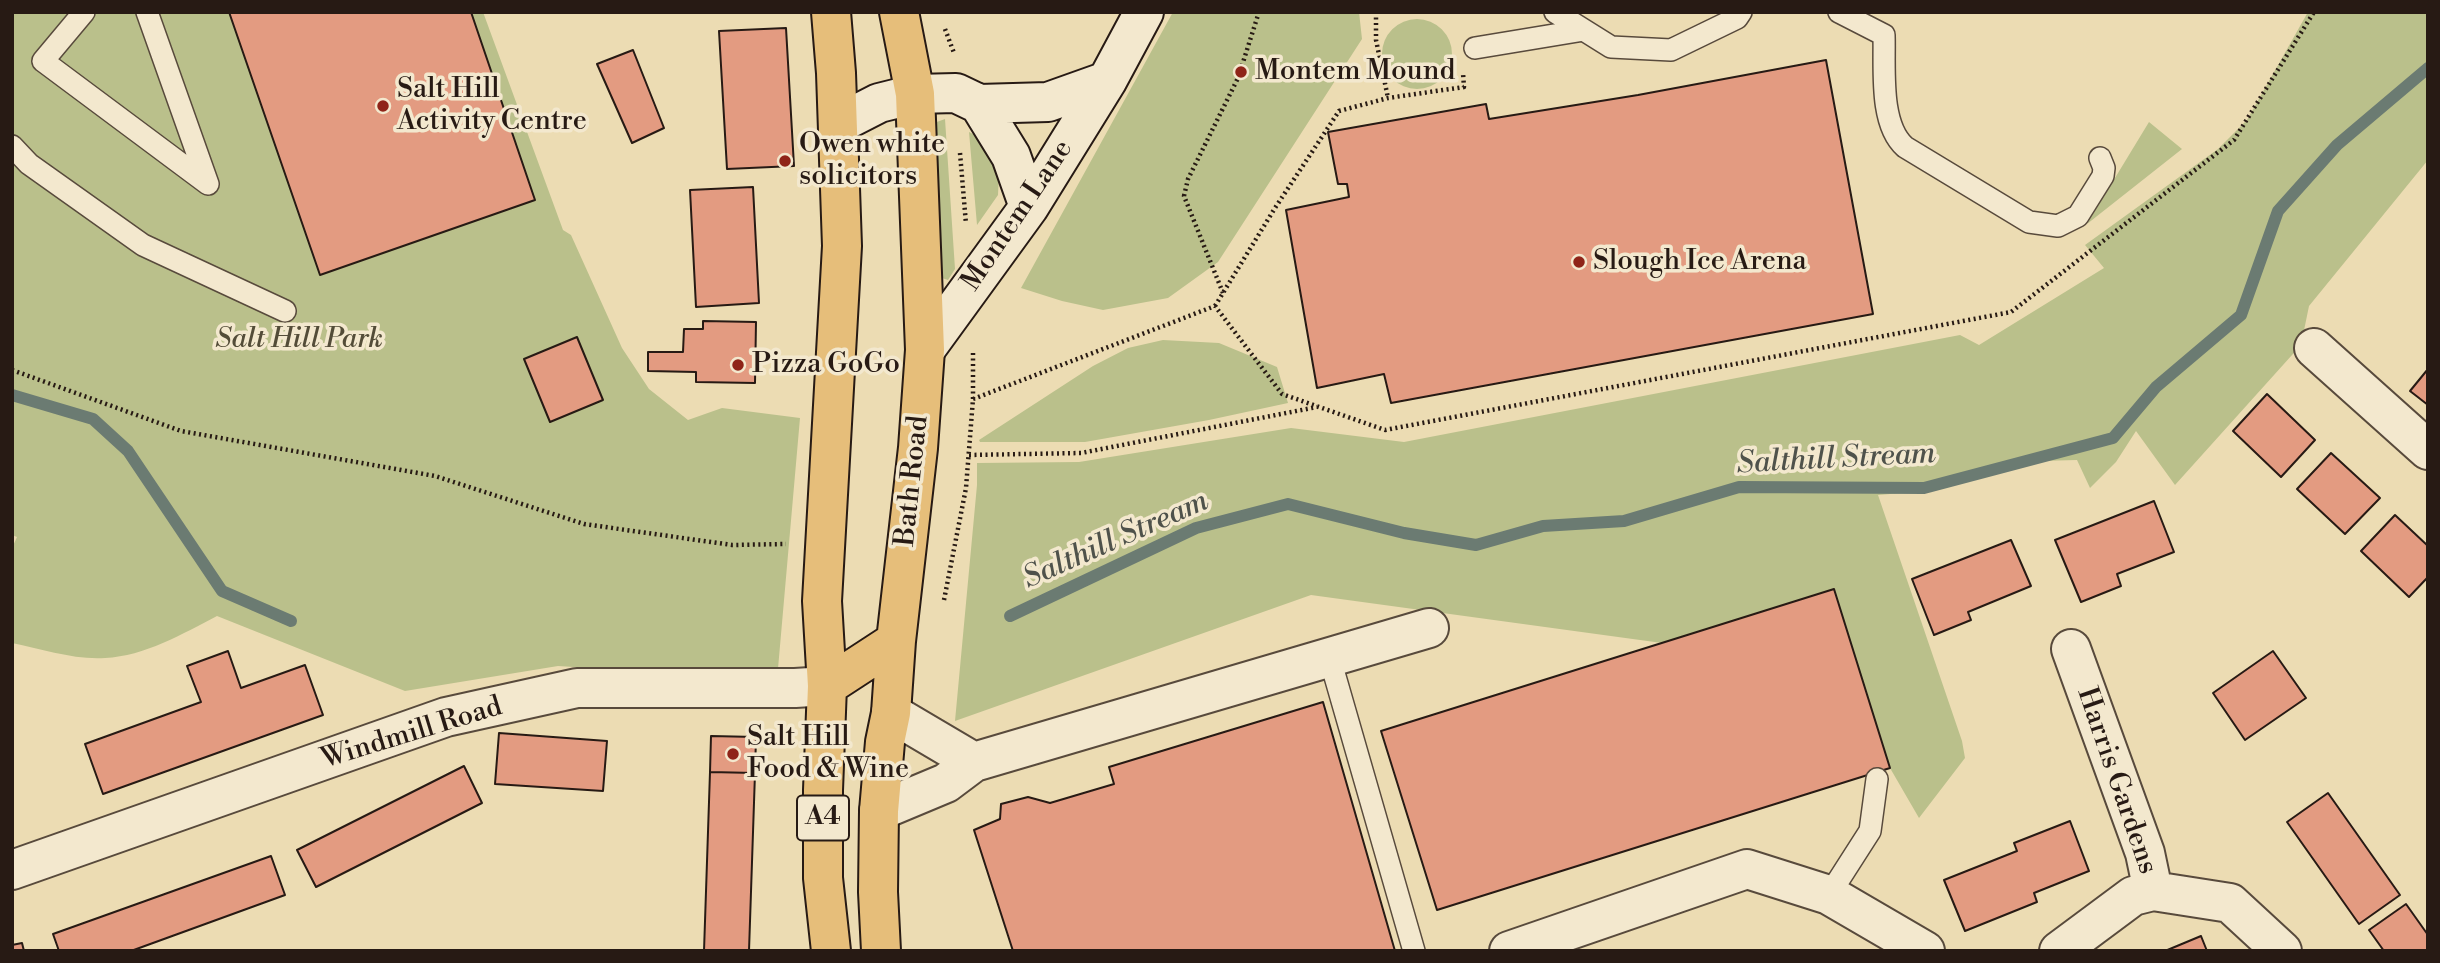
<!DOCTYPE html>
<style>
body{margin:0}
#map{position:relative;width:2440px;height:963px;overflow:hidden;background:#ecdcb3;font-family:"Libre Bodoni",serif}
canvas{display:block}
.frame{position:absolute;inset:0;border:14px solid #271a14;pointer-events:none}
</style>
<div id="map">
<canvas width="2440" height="963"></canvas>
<div class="frame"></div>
</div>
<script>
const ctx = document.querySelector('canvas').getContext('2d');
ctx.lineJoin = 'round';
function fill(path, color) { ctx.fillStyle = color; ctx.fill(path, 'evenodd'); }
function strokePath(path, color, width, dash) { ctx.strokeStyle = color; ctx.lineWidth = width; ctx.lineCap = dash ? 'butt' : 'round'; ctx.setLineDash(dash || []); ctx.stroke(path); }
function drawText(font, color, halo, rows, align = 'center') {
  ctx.font = font + ' "Libre Bodoni",serif'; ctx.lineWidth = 7; ctx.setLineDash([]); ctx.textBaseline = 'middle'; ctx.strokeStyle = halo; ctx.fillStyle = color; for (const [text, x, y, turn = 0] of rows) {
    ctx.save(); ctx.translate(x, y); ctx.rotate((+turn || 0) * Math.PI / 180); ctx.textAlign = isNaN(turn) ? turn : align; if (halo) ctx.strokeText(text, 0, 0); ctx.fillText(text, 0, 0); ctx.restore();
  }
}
const green = new Path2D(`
 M12 12H483L563 230 571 235 622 348 649 389 688 420 722 408 800 418 777 680 558 666 405 691 217 616C182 634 145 656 105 658 74 660 42 649 12 643V548L17 537 12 535Z
 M1173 12H1359L1362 39 1218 262 1168 298 1103 310 1062 301 1021 288Z
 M2308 12H2428V160L2309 306 2301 345 2175 485 2136 431 2116 462 2090 488 2077 460 2040 461 1991 471 1926 491 1878 495 1962 741 1965 758 1919 818 1890 768 1834 590 1662 643 1311 595 955 721 977 485V463L1079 462 1291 428 1404 442 1960 335 1979 345 2104 268 2085 245 2218 149 2247 120Z
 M1382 54a35 35 0 1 1 70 0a35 35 0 1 1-70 0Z
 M945 119 955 269 948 280 942 278 934 123Z
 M2149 122 2182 149 2087 224Z
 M969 132 981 138 999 174 998 195 977 225Z
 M1163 340 1219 343 1277 367 1288 403 1209 420 1085 442H980L979 440 1093 366 1128 348Z`);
const stream = new Path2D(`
 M12 395 93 419 128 451 222 591 291 621
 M1010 616 1196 528 1288 504 1404 533 1476 545 1543 526 1624 521 1739 487 1924 488 2113 438 2156 387 2241 315 2278 211 2337 145 2428 68`);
const building = new Path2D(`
 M229 12H471L535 200 320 275Z
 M786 28 794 166 727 169 719 31Z
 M633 50 664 128 632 143 597 64Z
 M1826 60 1873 314 1391 403 1384 374 1317 388 1286 210 1349 197 1347 184H1338L1328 132 1486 104 1489 119 1638 95Z
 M753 187 759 303 696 307 690 190Z
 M703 321 756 322 755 383 696 382V372L648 371V352H683L684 329H703Z
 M577 337 603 400 550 422 524 359Z
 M2428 369V405L2410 391Z
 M2267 394 2315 440 2281 477 2233 431Z
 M2331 453 2380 498 2345 534 2297 489Z
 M2154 501 2174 552 2117 574 2121 586 2081 602 2055 540Z
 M2395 515 2428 546V577L2409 597 2361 551Z
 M2011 540 2031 586 1968 612 1971 620 1934 635 1912 579Z
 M1834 589 1890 768 1437 910 1381 731Z
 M228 651 241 688 305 665 323 715 103 794 85 744 201 702 187 666Z
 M2273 651 2306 698 2245 740 2213 693Z
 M1323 702 1395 951H1013L974 830 1000 819 1001 804 1028 797 1050 803 1114 784 1109 767Z
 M499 733 607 741 603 791 495 784Z
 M711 736 756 737 755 773 710 772Z
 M464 766 482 803 316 887 297 850Z
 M710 772 755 773 749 951H704Z
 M2328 793 2400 895 2359 924 2287 822Z
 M2070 821 2089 871 2034 893 2037 902 1965 931 1944 880 2017 851 2014 843Z
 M271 856 285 895 131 951H59L53 934Z
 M2406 904 2428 935V951H2384L2369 930Z
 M2201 936 2207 951H2165Z
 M22 943 24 951H12V945Z`);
const path = new Path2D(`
 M1376 12V40L1388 98
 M945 29 954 53
 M960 153 966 224
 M1223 293 1184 196 1188 179 1238 78 1259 12
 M1215 306 1275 208 1339 111 1388 98 1464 87 1463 73
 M12 370 181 431 435 476 584 524 732 545 786 544
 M973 399 1215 306 1282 394 1385 430 2011 312 2234 140 2314 12
 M969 455 1081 453 1317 407
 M944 600 966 488 973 399V352`);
const lane = new Path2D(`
 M84 12 43 61 208 184 147 12
 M1555 12 1611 47 1671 50 1737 18 1741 12
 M1839 12 1884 35C1885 68 1879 124 1905 147L2029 222 2058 226 2078 216 2103 176 2104 168 2100 158
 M1475 48 1584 30
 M12 146 29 164 143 245 285 311
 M1330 659 1414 951
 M1829 895 1870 831 1877 779`);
const street = new Path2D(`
 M2314 348 2428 450
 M2071 649 2145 853 2153 891
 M891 713 974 762
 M879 811 946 783 974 762 1429 628
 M12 870 446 717 577 688H795L827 686
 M1509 951 1747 869 1829 895 1925 951
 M2059 951 2133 896 2153 891 2230 903 2282 951`);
const secondary = new Path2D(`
 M979 104 1011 156 1029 207
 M838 124 879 103 915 94 956 93 979 104 1048 102 1107 81
 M925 350 1029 207 1107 81 1144 12`);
const primary = new Path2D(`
 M831 12 836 73 842 246 822 601 827 686 823 790V878L831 951
 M827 686 896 641
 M881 951 878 892 879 811 885 742 891 713 896 641 918 448 925 350 915 94 899 12`);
const markers = [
 [1241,72,7,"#8f2418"],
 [383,106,7,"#8f2418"],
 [785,161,7,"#8f2418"],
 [1579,262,7,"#8f2418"],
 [738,365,7,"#8f2418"],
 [733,754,7,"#8f2418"]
];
const shields = [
 [823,818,52]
];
const shieldNames = [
 ["A4",823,818]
];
const poiNames = [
 ["Montem Mound",1255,72],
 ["Salt Hill",397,90],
 ["Activity Centre",397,122],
 ["Owen white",799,145],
 ["solicitors",799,177],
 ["Slough Ice Arena",1593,262],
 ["Pizza GoGo",752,365],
 ["Salt Hill",747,738],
 ["Food & Wine",747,770]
];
const streetNames = [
 ["Montem Lane",1018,216,-56],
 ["Bath Road",913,481,-84],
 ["Windmill Road",412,734,-17],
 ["Harris Gardens",2116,781,71]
];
const parkNames = [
 ["Salt Hill Park",299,340]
];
const waterNames = [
 ["Salthill Stream",1836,460,-3],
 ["Salthill Stream",1116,541,-24]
];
fill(green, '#bac08b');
strokePath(stream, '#6b7b72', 12);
fill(building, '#e39b81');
strokePath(building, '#271a14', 2);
strokePath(lane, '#584a3c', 24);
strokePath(street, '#584a3c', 42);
strokePath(secondary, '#271a14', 42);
strokePath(primary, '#271a14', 42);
strokePath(path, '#271a14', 4.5, [2, 3.5]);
strokePath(lane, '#f3e8ce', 21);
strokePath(street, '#f3e8ce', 38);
strokePath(secondary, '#f3e8ce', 38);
strokePath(primary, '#e6be7a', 38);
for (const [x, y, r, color] of markers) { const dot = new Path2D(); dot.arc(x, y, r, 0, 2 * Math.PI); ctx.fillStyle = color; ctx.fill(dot); strokePath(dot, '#f3e8ce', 2.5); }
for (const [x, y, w] of shields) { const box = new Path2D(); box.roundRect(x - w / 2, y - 22.5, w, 45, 5); ctx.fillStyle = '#f3e8ce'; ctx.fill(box); strokePath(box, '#271a14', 2); }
drawText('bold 26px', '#271a14', null, shieldNames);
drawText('28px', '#271a14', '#f3e8ce', poiNames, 'left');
drawText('28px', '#271a14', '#f3e8ce', streetNames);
drawText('italic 28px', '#534c38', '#f3e8ce', parkNames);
drawText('italic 30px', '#4f524b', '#f3e8ce', waterNames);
</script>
